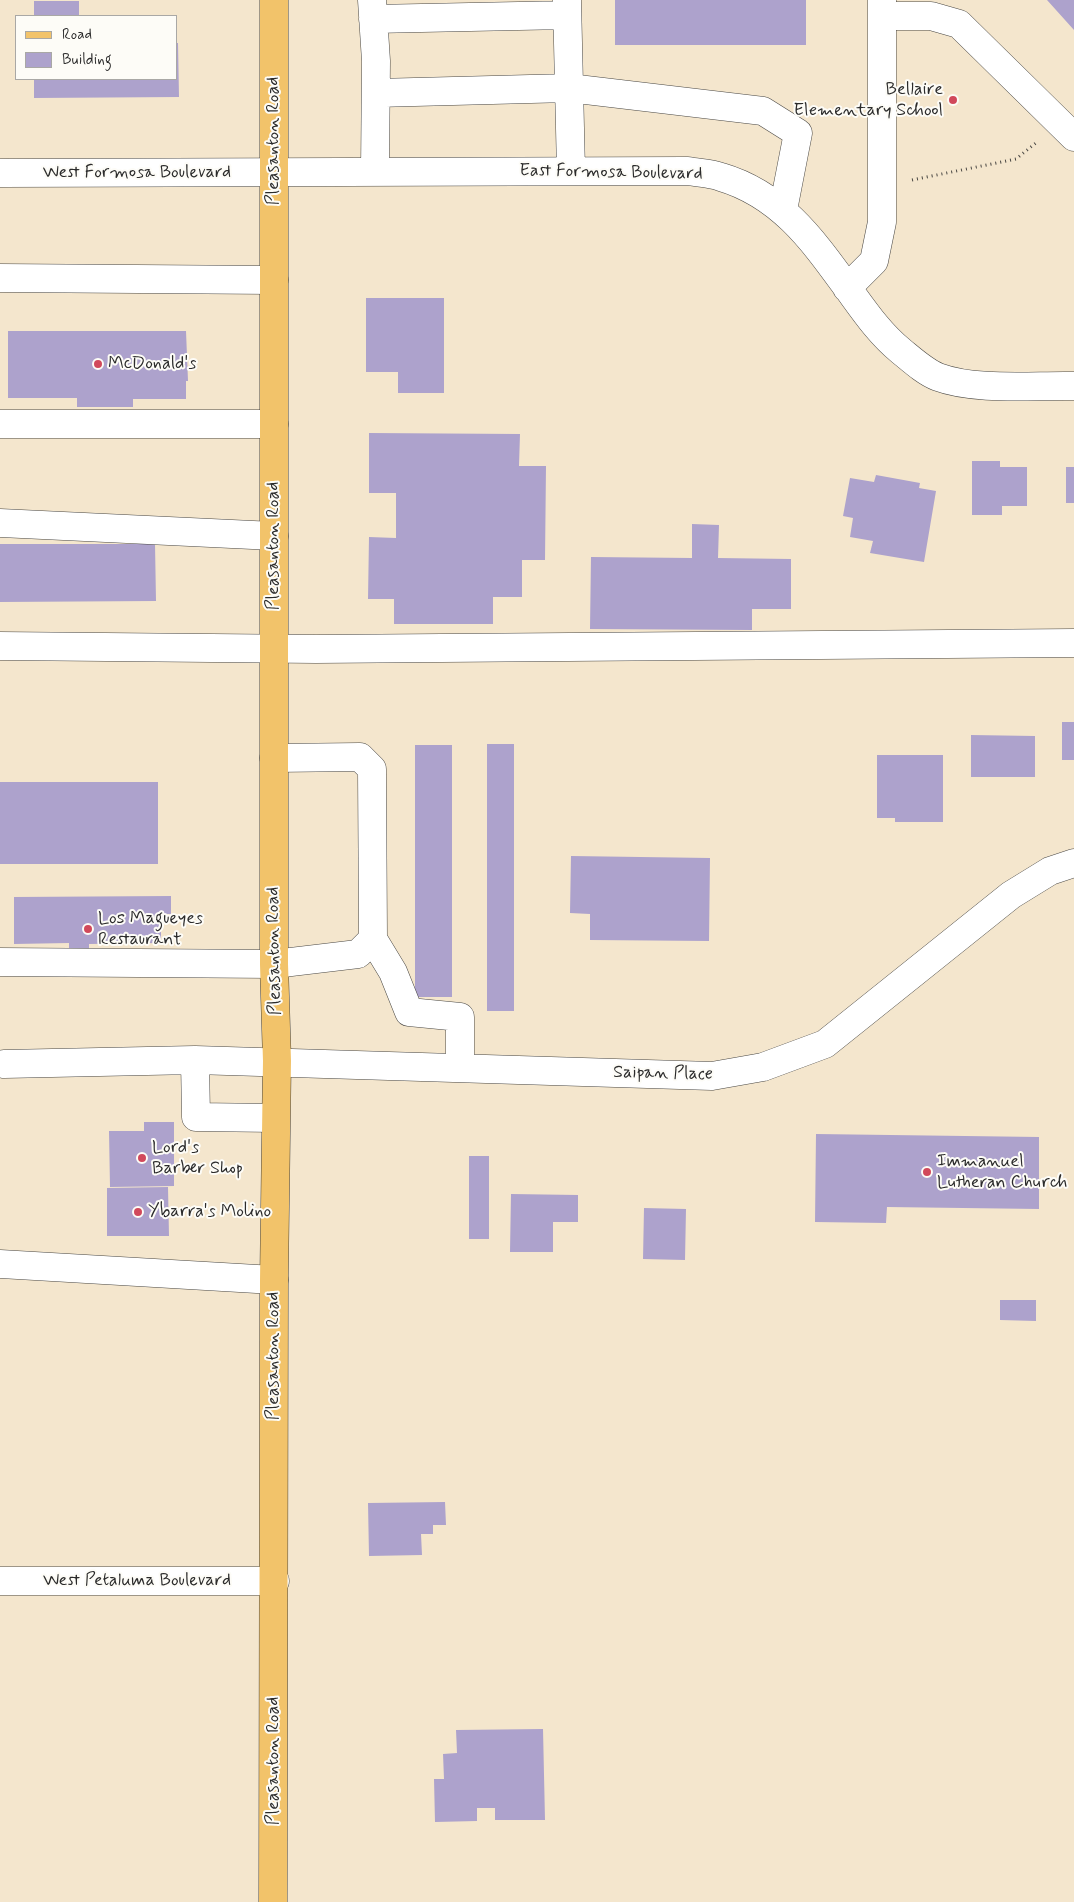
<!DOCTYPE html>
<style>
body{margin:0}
#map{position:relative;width:1074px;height:1902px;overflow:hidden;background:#f4e6cd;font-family:Mynerve,sans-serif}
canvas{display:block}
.legend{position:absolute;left:15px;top:15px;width:162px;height:65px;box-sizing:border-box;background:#fdfcf7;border:1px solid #a9a8a5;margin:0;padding:6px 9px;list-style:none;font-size:15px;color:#2b2b2b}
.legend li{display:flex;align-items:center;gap:10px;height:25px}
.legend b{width:25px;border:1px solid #a9a8a5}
</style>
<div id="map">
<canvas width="1074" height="1902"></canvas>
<ul class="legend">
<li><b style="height:6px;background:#f2c36a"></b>Road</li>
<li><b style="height:14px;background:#ada2cc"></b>Building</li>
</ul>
</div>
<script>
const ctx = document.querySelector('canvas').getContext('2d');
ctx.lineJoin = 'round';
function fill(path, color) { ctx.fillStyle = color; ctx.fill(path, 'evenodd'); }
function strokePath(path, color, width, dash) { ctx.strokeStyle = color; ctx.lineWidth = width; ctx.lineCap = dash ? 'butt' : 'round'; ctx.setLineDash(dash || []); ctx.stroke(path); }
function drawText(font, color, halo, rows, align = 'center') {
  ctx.font = font + ' Mynerve,sans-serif'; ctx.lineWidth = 4; ctx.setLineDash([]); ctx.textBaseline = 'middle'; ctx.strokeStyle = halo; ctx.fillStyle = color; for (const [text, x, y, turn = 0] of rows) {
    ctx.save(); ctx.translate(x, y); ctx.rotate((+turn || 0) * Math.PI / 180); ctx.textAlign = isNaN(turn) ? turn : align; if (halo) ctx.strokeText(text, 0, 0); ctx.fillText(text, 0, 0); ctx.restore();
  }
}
const building = new Path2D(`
 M615 0H806V45H615Z
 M1047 0H1074V30Z
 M34 1H79V16H34Z
 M176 43H178L179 97 34 98V79H176Z
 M366 298H444V393H398V372H366Z
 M8 331H186L188 381H186V399H133V407H77V398H8Z
 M369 433 520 434 519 466H546L545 560H522V597H493V624H394V599H368L369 537 396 538V493H369Z
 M972 461H1000V467H1027V506H1002V515H972Z
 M1066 467H1074V503H1066Z
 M876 475 920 483 919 488 936 491 924 562 870 553 873 541 850 537 853 518 843 516 850 478 874 482Z
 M692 524 719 525 718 558 791 559V609H752V630L590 629 591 557 692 558Z
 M0 544H155L156 601 0 602Z
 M1062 722H1074V760H1062Z
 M971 735 1035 736V777H971Z
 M487 744H514V1011H487Z
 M415 745H452V997H415Z
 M877 755H943V822H895V818H877Z
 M0 782H158V864H0Z
 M571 856 710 858 709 941 590 940V914L570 913Z
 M171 896V914H161V943L89 944V952H69V943L14 944V897Z
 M144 1122H174V1186L110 1187 109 1131H144Z
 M816 1134 1039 1137V1209L887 1207 886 1223 815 1222Z
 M469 1156H489V1239H469Z
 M168 1187 169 1236H107V1188Z
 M511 1194 578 1195V1222H553V1252H510Z
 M644 1208 686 1209 685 1260 643 1259Z
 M1000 1300H1036V1321L1000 1320Z
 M445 1502 446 1525H433V1534H421L422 1555 369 1556 368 1503Z
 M543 1729 545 1820H495V1808H477V1821L435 1822 434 1779H444L443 1754 457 1753 456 1730Z`);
const path = new Path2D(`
 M912 180 1016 159 1037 142`);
const minor = new Path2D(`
 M372 0 376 61 375 172
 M567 0 571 171
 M882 16H931L959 24 1074 137
 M373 19 567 15
 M376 93 569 88 763 111 798 133 783 210
 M0 173 688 171C699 173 711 173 721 177 782 195 814 242 849 290 865 312 880 334 901 351 912 360 925 372 938 377 975 391 1034 385 1074 386
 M0 278 274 280
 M847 288 874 261 882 222V0
 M0 424H274
 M0 523 274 536
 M0 646 316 649 1074 643
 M373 939 393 972 409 1012 460 1017V1068
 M0 962 274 964 358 954 373 939 372 769 360 757 274 758
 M195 1060 196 1117 275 1118
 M4 1064 195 1060 712 1076 763 1067 825 1044 1011 895 1050 871 1074 863
 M0 1264 274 1280
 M0 1581H275`);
const major = new Path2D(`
 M273 1902 274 1280 277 1061 274 964V0`);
const markers = [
 [953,100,5,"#d1495b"],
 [98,364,5,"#d1495b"],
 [88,929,5,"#d1495b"],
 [142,1158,5,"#d1495b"],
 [927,1172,5,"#d1495b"],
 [138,1212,5,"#d1495b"]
];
const poiNames = [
 ["Bellaire",943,90,"right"],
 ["Elementary School",943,111,"right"],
 ["McDonald's",108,364],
 ["Los Magueyes",98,919],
 ["Restaurant",98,940],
 ["Lord's",152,1148],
 ["Barber Shop",152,1169],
 ["Immanuel",937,1162],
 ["Lutheran Church",937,1183],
 ["Ybarra's Molino",148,1212]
];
const streetNames = [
 ["Pleasanton Road",274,141,-90],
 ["West Formosa Boulevard",137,173],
 ["East Formosa Boulevard",611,173,1],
 ["Pleasanton Road",274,546,-90],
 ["Pleasanton Road",275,951,-91],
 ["Saipan Place",663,1074,1],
 ["Pleasanton Road",274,1356,-90],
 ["West Petaluma Boulevard",137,1581],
 ["Pleasanton Road",274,1761,-90]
];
fill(building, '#ada2cc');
strokePath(minor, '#494743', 29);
strokePath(major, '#494743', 29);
strokePath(path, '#494743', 3, [1, 4]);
strokePath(minor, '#fff', 28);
strokePath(major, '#f2c36a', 28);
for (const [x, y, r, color] of markers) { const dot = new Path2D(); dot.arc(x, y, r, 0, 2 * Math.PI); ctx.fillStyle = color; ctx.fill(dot); strokePath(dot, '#fdfcf7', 2); }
drawText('18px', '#2b2b2b', '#fdfcf7', poiNames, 'left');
drawText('18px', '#2b2b2b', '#fdfcf7', streetNames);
</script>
